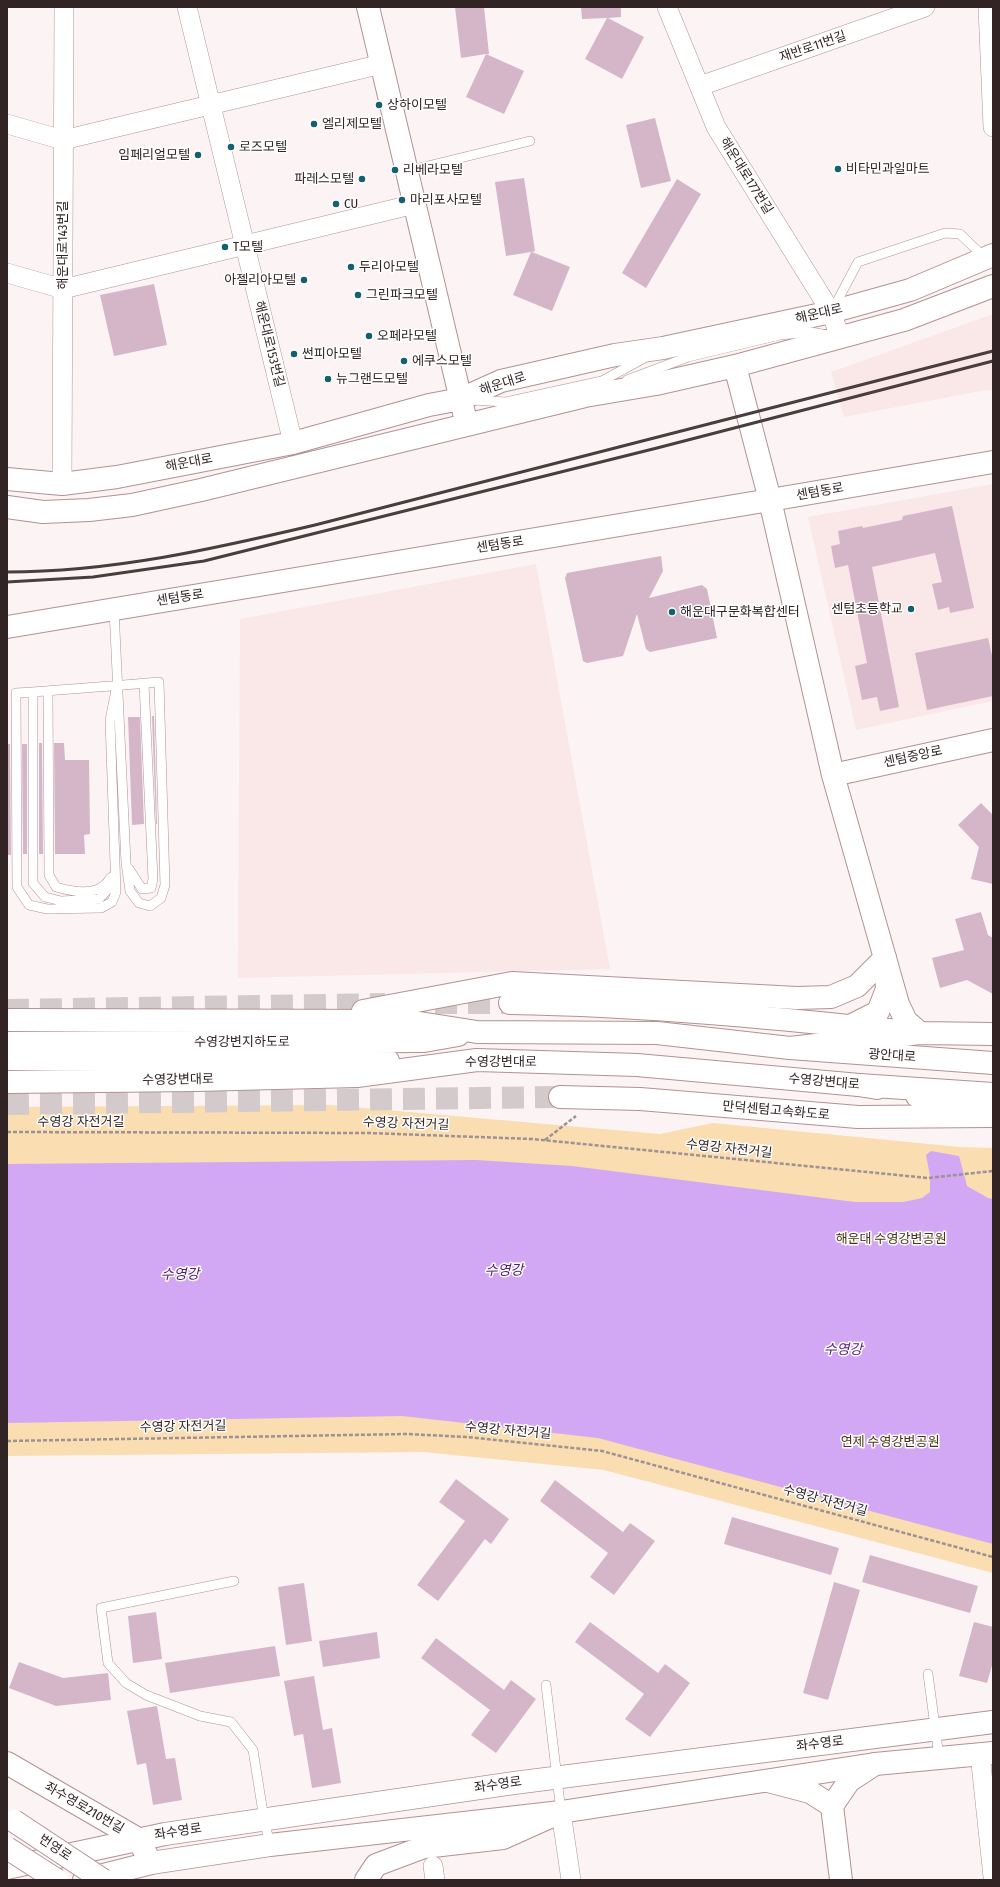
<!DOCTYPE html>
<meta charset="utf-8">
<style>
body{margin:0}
#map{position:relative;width:1000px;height:1887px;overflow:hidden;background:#fcf4f4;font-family:"Fira Sans Condensed",sans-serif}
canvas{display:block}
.frame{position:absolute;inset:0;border:8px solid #322425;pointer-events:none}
</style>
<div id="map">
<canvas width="1000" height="1887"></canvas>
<div class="frame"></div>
</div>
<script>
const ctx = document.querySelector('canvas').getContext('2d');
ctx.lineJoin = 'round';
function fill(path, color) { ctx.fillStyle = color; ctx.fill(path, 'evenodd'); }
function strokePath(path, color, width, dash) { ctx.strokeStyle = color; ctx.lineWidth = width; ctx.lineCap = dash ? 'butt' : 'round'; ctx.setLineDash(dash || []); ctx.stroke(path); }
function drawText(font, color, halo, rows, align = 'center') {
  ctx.font = font + ' "Fira Sans Condensed","Noto Sans KR",sans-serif'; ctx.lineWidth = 3; ctx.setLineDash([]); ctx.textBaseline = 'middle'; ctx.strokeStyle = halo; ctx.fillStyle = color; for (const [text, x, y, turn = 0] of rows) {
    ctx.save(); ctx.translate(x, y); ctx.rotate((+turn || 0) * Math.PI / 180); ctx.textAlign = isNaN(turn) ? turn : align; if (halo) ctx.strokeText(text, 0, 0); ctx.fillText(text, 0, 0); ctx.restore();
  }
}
const built = new Path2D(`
 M993 314V390L981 391 844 417 831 372Z
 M993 484V701L856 730 808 517Z
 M536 564 610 969 238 978 240 619Z`);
const green = new Path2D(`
 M329 1105 660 1134 713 1123 960 1147 993 1148V1573L604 1470 423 1452 7 1456V1107Z`);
const water = new Path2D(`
 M931 1151 959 1156 967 1186 988 1198 993 1199V1544L598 1438 402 1416 7 1423V1164L476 1160 572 1166 855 1202H903L922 1198 930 1192V1176L926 1155Z`);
const building = new Path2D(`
 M455 7H484L489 54H486L524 71 504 114 466 97 486 54 461 58Z
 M581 7H621V17L608 18 644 37 622 79 585 59 607 18 582 19Z
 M655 118 671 181 641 188 626 125Z
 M524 178 535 251 532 252 570 267 552 311 513 295 531 252 506 256 495 182Z
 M677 179 701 194 646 288 622 273Z
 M154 284 167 345 114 356 100 295Z
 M952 506 974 608 950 613 949 607 938 610 932 584 942 582 935 553 872 567 899 707 880 711 877 697 862 700 855 666 867 663 848 565 835 568 831 546 840 544 838 531 862 526 863 528 902 520 903 516Z
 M661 556 663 571 649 598 702 585 707 589 717 638 650 652 646 649 637 614 623 656 587 663 583 661 565 578 567 573Z
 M988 638 993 660V696L927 710 915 653Z
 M152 716H154L157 824H156Z
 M128 717H140L144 824 132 825Z
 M39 743H42L43 854H39Z
 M54 743H64L65 760H89L90 834 84 835 85 854H55Z
 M7 744H10L11 855H7Z
 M22 744H27V854H23Z
 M981 803 993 815V884L971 879 979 847 958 825Z
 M981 912 988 935 993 938V994L967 980 940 988 932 958 964 950 955 919Z
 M456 1479 509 1519 491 1544 485 1539 438 1601 417 1585 465 1521 439 1502Z
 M555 1480 623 1532 630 1523 655 1541 614 1595 590 1577 608 1553 540 1501Z
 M732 1517 839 1548 831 1575 724 1544Z
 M870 1555 978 1586 970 1613 862 1582Z
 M834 1582 860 1590 828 1700 803 1693Z
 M304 1583 312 1641 286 1645 278 1587Z
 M156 1612 162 1659 133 1663 128 1616Z
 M590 1622 658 1673 665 1664 690 1683 650 1737 625 1719 644 1694 575 1642Z
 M974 1622 993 1627V1662L987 1683 959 1676Z
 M377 1632 380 1658 323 1667 319 1641Z
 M436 1638 504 1690 511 1680 536 1699 496 1753 471 1735 490 1710 421 1658Z
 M275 1646 280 1676 170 1693 165 1663Z
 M19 1662 63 1678 108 1673 111 1700 56 1706 9 1688Z
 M314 1676 323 1730 332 1728 341 1783 312 1788 303 1734 294 1736 284 1681Z
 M157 1706 166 1759 175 1758 182 1800 153 1805 146 1763 137 1765 127 1711Z`);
const trunkTunnel = new Path2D(`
 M435 1003H510
 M7 1010 385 1004
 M7 1104 560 1097`);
const path = new Path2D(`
 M7 1132 369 1133 532 1139 928 1178 993 1171
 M545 1140 576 1116
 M7 1441 407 1434 467 1437 602 1451 993 1557`);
const service = new Path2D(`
 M407 171 530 141
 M833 309 858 262 945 233 960 234 984 257
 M627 380 688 357 780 335 811 332 827 335
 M471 400 506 402 602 381 646 357
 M114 609 126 863 130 891 139 903 150 906 161 898 165 885 159 682C111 686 63 690 16 693L17 887 29 905 47 909 101 908 112 902 116 892 110 720 117 685
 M48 691 49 875 56 887C73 892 100 897 110 878
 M33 692V883L45 897 61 901 99 899 111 886 113 876
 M129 869 142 889 151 888 153 879 144 683
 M234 1581 101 1608 108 1663 126 1683 146 1695 200 1716 231 1722 253 1750 264 1819 270 1845
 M928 1674 939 1757
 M546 1685 561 1812`);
const minor = new Path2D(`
 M187 7 293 443
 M667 7 716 127 831 312 840 337
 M988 7 993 127
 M700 86 925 7
 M7 124 63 140 382 64
 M7 273 63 289 415 204
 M62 484 64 7
 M980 1754 993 1877
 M561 1812 571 1880
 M433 1866 435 1880`);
const tertiary = new Path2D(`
 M7 627 770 500 993 462
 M7 1763 138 1839 151 1863
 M768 1781 810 1792 832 1806 849 1781 875 1764
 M832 1806 841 1880`);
const secondary = new Path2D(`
 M368 7 464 413
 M735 366 770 500 833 775 898 1004 906 1021 920 1033
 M7 479 62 484 117 477 293 443 429 405 461 399 501 381 615 355 663 348 831 312 910 290 993 255
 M7 507 43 512 89 510 132 505 201 490 585 396 656 384 735 366 904 320 993 286
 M833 775 993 740
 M363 1011 512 983 797 998 831 997 857 986 885 958
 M7 1020 407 1021 477 1032 657 1033 790 1048 920 1033 993 1034
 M7 1043 424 1041 458 1035
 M7 1059 388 1061
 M7 1082 196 1080 357 1076 477 1060 637 1065 859 1085 877 1088
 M917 1096 993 1111
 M7 1868 165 1834 514 1783 993 1722
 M84 1880 151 1863 270 1845 561 1812 875 1764 993 1753`);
const trunk = new Path2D(`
 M510 1003C647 1005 783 1019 920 1033
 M850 1026 878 1012 887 989 885 958
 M790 1048 993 1063
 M859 1085 993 1094
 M560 1097 640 1099 858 1117 993 1116
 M366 1880 376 1865 424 1847 503 1838 561 1812`);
const rail = new Path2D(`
 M7 572C112 572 213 549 315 525L993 351
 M7 582 93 577 204 561 657 448 993 361`);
const trunkBridge = new Path2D(`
 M14 1821 103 1880
 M7 1848 57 1880`);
const markers = [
 [379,105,4,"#15606d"],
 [314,124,4,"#15606d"],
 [231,147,4,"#15606d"],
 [198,155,4,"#15606d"],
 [838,169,4,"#15606d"],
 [395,170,4,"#15606d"],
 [362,179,4,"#15606d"],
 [402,200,4,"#15606d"],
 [336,204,4,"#15606d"],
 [225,247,4,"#15606d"],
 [351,267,4,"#15606d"],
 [304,280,4,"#15606d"],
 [358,295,4,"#15606d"],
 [369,336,4,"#15606d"],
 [294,354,4,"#15606d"],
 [404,361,4,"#15606d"],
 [328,379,4,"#15606d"],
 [911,609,4,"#15606d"],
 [672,612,4,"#15606d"]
];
const streetNames = [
 ["재반로11번길",813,47,-19],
 ["해운대로177번길",746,176,58],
 ["해운대로143번길",63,245,-90],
 ["해운대로",819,314,-13],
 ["해운대로153번길",269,344,76],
 ["해운대로",503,384,-18],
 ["해운대로",189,463,-11],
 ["센텀동로",820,492,-10],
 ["센텀동로",500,545,-9],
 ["센텀동로",180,598,-9],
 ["센텀중앙로",913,757,-12],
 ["수영강변지하도로",242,1042],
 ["광안대로",892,1056,4],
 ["수영강변대로",501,1062],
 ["수영강변대로",178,1080,-1],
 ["수영강변대로",824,1082,5],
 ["만덕센텀고속화도로",776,1111,5],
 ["수영강 자전거길",81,1122],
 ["수영강 자전거길",406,1124,2],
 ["수영강 자전거길",729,1149,6],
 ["수영강 자전거길",183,1427,-1],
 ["수영강 자전거길",508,1431,5],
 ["수영강 자전거길",825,1501,15],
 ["좌수영로",820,1744,-7],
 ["좌수영로",498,1785,-8],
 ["좌수영로210번길",84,1808,30],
 ["좌수영로",178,1832,-9],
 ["번영로",55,1848,34]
];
const poiNames = [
 ["상하이모텔",387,105],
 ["엘리제모텔",322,124],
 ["로즈모텔",239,147],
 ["임페리얼모텔",190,155,"right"],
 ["비타민과일마트",846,169],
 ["리베라모텔",403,170],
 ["파레스모텔",354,179,"right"],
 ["마리포사모텔",410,200],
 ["CU",344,204],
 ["T모텔",233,247],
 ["두리아모텔",359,267],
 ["아젤리아모텔",296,280,"right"],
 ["그린파크모텔",366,295],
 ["오페라모텔",377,336],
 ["썬피아모텔",302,354],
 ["에쿠스모텔",412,361],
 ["뉴그랜드모텔",336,379],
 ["센텀초등학교",903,609,"right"],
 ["해운대구문화복합센터",680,612]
];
const parkNames = [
 ["해운대 수영강변공원",891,1239],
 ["연제 수영강변공원",890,1442]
];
const waterNames = [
 ["수영강",504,1271,-1],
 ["수영강",180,1275,-1],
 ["수영강",843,1350]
];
fill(built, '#fae7e8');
fill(green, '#faddb1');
fill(water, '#d2a7f4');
fill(building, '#d4b6c8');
strokePath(trunkTunnel, '#d4cacb', 22, [22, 11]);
strokePath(service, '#b39193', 10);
strokePath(minor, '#b39193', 20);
strokePath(tertiary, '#b39193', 24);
strokePath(secondary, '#b39193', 24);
strokePath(trunk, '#b39193', 24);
strokePath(path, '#9d9293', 2.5, [4, 2]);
strokePath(service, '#fff', 9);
strokePath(minor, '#fff', 19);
strokePath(tertiary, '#fff', 22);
strokePath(secondary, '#fff', 22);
strokePath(trunk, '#fff', 22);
strokePath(rail, '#4a3d3e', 3);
strokePath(trunkBridge, '#b39193', 24, []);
strokePath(trunkBridge, '#fff', 22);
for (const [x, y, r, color] of markers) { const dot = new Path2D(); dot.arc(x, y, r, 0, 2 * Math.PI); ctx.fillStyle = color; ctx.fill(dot); strokePath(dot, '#fff', 1.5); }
drawText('13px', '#322425', '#fff', streetNames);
drawText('13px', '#322425', '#fff', poiNames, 'left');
drawText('13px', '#47330f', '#fff', parkNames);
drawText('italic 14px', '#521a73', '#fff', waterNames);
</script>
